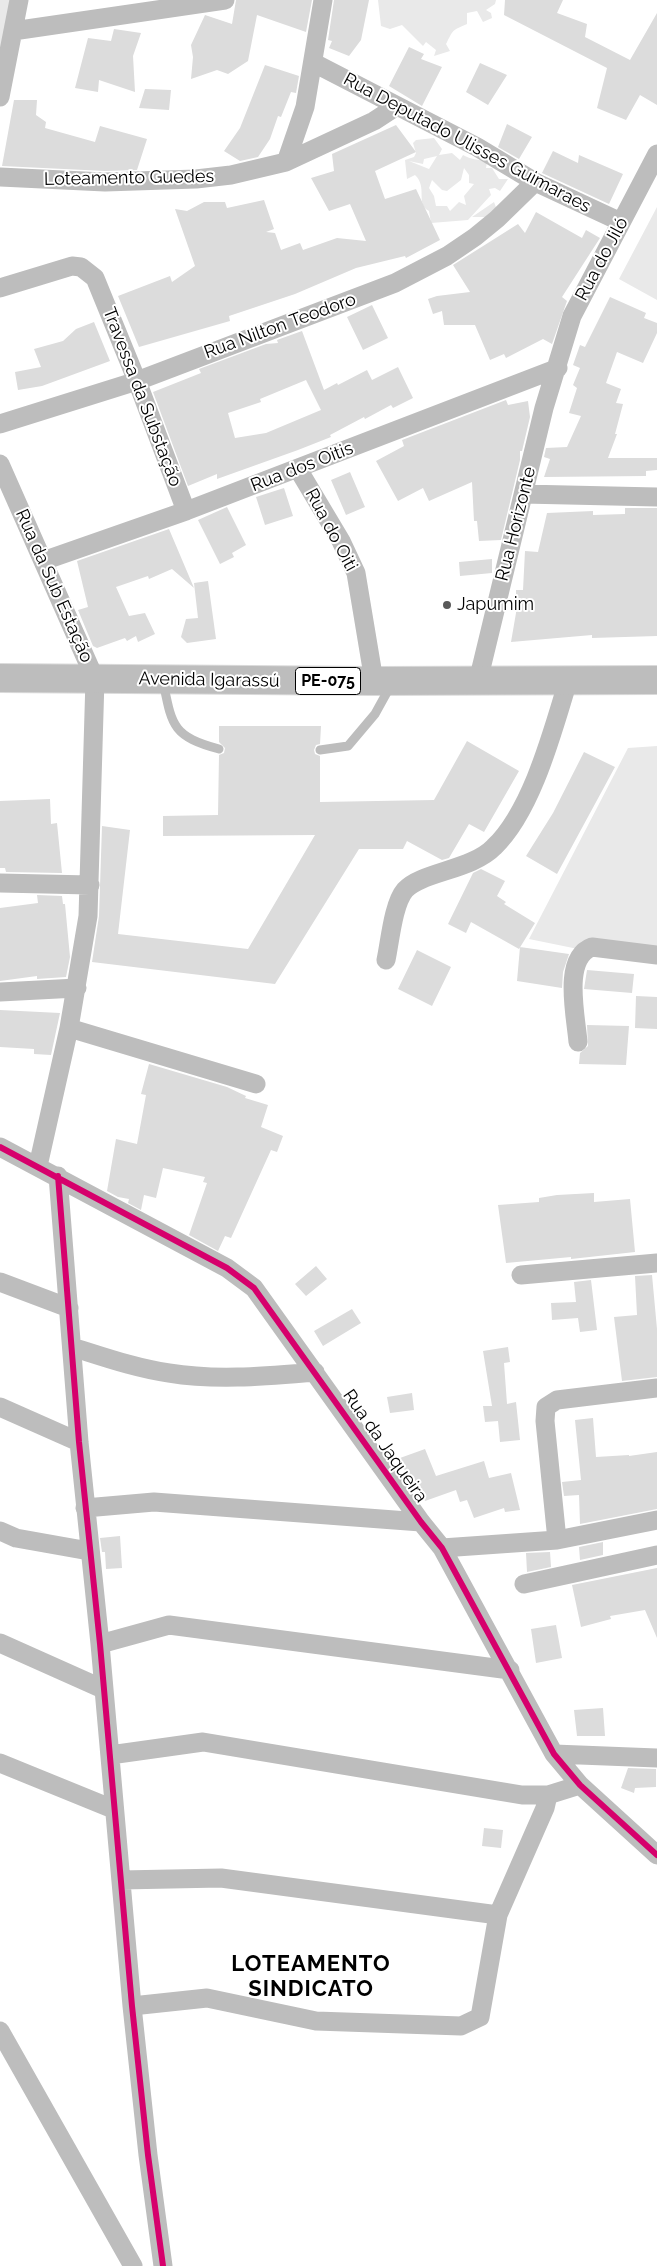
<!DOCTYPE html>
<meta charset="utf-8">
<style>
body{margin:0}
canvas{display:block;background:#fff}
</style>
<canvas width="657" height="2266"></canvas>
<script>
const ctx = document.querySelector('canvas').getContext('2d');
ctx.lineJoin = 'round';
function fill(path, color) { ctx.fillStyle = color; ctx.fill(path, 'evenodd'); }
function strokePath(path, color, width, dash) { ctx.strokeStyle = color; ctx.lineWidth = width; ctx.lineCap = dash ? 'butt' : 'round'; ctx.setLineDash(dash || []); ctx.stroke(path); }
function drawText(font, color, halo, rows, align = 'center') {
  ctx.font = font + ' Raleway,sans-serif'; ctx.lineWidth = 4; ctx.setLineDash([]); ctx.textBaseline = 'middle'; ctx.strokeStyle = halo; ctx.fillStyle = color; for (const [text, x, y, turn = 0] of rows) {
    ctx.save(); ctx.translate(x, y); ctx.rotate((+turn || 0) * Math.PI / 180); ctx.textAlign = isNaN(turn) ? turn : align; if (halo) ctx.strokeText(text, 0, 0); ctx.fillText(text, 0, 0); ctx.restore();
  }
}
const green = new Path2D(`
 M0 0H13L0 63Z
 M378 0H496L495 4 486 10 491 13 492 18 483 22 477 11 467 13V24C451 31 454 29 446 44L450 51 434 56 436 50 426 42 423 46 402 25 390 29 381 26Z
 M434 138 442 149 439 155 452 153 460 160 463 155C471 160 478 159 487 162L486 168H492L499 179H508L500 191 495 188 489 189 491 195 468 220 431 223 429 211C415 204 428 187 415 175L407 179 405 160 414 157 416 153 413 143 416 140ZM437 156 429 169 409 161 423 164 424 159ZM464 168 469 175V183L474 184 464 196 466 205 459 202 450 211 447 206H436L434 196 429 188 432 180 442 190 447 191 461 180Z
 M494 202 497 210 489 217H472Z
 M657 207V300L619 279Z
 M657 746V953L578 949 529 939 628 748Z`);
const building = new Path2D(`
 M236 0H312L306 32 257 15 248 61 228 74 217 70 191 79 193 57 191 45 205 15 232 24Z
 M334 0H369L361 40 349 56 329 48 332 41 328 40Z
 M505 0H563L557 13 587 24 585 37 630 60 657 13V105L640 95 626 120 597 108 607 68 504 15Z
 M114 29 141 33 133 56 135 92 99 80 98 92 75 88 88 38 111 41Z
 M409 47 424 54 421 59 442 67 422 106 389 86Z
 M480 63 507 75 488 105 466 92Z
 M265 65 299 76 296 93 291 92 281 117 278 116 270 139 258 157 240 161 224 151 240 128Z
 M145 89 171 90 169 110 139 108Z
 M14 100H37L36 115 46 122 45 128 95 142 100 126 147 139 137 170 105 171 2 166Z
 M507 124 532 137 519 159 498 147Z
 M396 125 416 152 375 171 385 199 416 189 440 240 406 258 405 256 356 268 295 294 229 316 230 321 139 347 118 296 170 276 172 282 195 266 175 209 187 211 204 202H225L227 208 264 200 274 229 266 232 275 233 281 250 300 243 303 250 337 238 366 241 350 204 329 211 311 178 334 171 332 154Z
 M553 151 578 163 579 155 623 174 609 204 542 173Z
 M536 212 582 238 586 230 600 238 562 297 567 301 552 344 543 339 506 358 504 354 490 360 475 325H444L442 311 433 314 428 299 437 296 470 292 453 265 518 224 525 233Z
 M610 297 646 313 644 318 657 323V333L643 363 617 352 606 383 621 389 616 403 623 404 615 434H617L608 458H657V470L646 471V476L544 477 550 459 544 457 546 448 567 447 581 416 569 413 577 388 573 385 580 368 573 365 580 345 585 347Z
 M372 305 388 338 363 350 347 317Z
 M94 322 110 361 42 386 18 390 15 372 41 367 34 349 63 341 76 329Z
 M302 331 324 390 337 383 338 385 367 370 372 380 398 367 413 398 393 408 391 405 365 419 364 417 330 435 331 437 298 450 217 479V474L188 486 153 392 201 373 199 369 266 344 278 343 277 340ZM306 380 321 410 266 433 235 438 228 413 261 402 260 399Z
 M506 400 508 405 528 401 530 417 522 451H520V460L501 540 479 541 477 521H474L472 482 429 501 423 488 398 501 376 461 404 446 402 440Z
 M350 472 365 507 346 515 331 480Z
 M284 488 293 516 265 525 256 497Z
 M227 507 246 545 232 553 234 557 220 564 198 520Z
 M625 508H657V636L592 638V635L511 642 516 613V590H523L525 551 538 552 547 513 593 511V515L625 514Z
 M169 529 194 588 172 569 149 579 148 576 116 587 129 616 145 613 155 634 138 642 136 636 127 641 125 638 97 648 93 646 78 610 88 607 77 561Z
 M492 559V573L460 576 459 562Z
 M208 581 216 639 187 643 181 637 186 619 198 618 194 583Z
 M219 726H321L320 744 316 745 314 750 315 754 320 756V802L434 800 467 741 519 771 484 832 469 824 449 858 442 860 407 841 403 849H359L275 984 92 962 99 916 102 826 130 830 118 934 248 949 315 835 163 836V816L218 815 219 755 224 753 225 748 219 742Z
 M584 752 615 767 557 874 526 856 553 813Z
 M50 799 51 824 57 823 62 873 6 872 5 868H0V801Z
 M481 869 505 881 497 896 506 902 504 904 535 923 519 949 471 922 466 933 448 924 473 873Z
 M37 895 62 896 63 904H65L70 957 66 977 37 979V976L0 981V908L38 903Z
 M520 947 569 954 563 972 562 988 517 981Z
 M417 950 451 967 432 1006 398 989Z
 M587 970 634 974 632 993 584 989Z
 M636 996 657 997V1029L635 1028Z
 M0 1010 60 1013 51 1055 34 1054V1049L0 1047Z
 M587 1025 629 1026 626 1065 579 1064 580 1053 588 1046Z
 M149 1064 227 1087 246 1096 245 1098 268 1105 261 1127 283 1136 277 1152 271 1150 231 1238 225 1236 218 1251 189 1235 207 1183 203 1182 205 1177 163 1168 156 1198 144 1195 141 1210 128 1203 129 1199 118 1197 107 1191 116 1139 137 1144 146 1095 141 1094Z
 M594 1193V1202L630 1199 635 1252 571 1259V1257L506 1263 498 1205 539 1202V1198L557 1195Z
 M316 1266 327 1279 306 1296 295 1284Z
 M652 1275 657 1329V1377L622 1381 614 1317 637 1315 635 1276Z
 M591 1280 597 1330 580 1332 578 1318 552 1320 551 1303 576 1302 574 1282Z
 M352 1309 361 1323 323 1346 314 1331Z
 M508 1347 510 1362 504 1363 507 1404 516 1402 520 1440 500 1442 498 1421 485 1422 483 1406H492L483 1351Z
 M412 1393 414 1410 390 1413 387 1397Z
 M593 1418 596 1457 629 1455V1456L657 1452V1509L580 1524 579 1495 564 1496 562 1482 581 1480 575 1420Z
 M425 1449 436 1476 484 1461 489 1478 511 1473 520 1510 505 1512 504 1508 474 1518 467 1500 460 1502 456 1490 425 1501 420 1485 414 1486 408 1469 405 1471 400 1458Z
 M120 1536 122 1568 106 1569 105 1552H102L100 1538Z
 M603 1542V1555L580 1560 579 1547Z
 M550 1552 551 1567 527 1572 526 1553Z
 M657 1568V1638L645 1610 610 1616 611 1619 581 1627 572 1585Z
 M556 1625 562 1658 536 1663 531 1629Z
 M603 1708 605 1736H577L574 1710Z
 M628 1768 656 1769V1787L635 1788 634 1793 621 1788Z
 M484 1828 503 1830 501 1848 482 1846Z`);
const service = new Path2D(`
 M163 681C172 726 172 736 219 749
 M320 750 348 746 375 714 391 685`);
const minor = new Path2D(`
 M13 31 225 0
 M314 63 477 147 535 182 621 222
 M0 97 19 0
 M286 162 305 107 323 0
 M0 177 105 182 196 179 231 175 286 162 374 121 397 106
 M0 288 72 266 81 267 95 278 137 381 186 511
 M0 424 137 381 395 283 447 256 475 237 497 219 535 182
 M0 464 95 679 88 916 69 1028 38 1166
 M298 469 341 541 356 573 374 681
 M523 494 657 497
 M43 561 186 511 558 368
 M478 681 544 408 572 316 657 154
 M0 883 90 885
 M386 960C390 942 393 904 405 890 421 872 472 870 494 847 532 811 553 730 568 681
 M0 992 77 988
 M69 1028 256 1084
 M578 1042C576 1016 562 958 592 947L657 955
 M0 1147 227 1268 254 1288 421 1522 442 1548 554 1754 580 1785 657 1855
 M58 1176 79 1442 100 1644 132 2006 148 2155 163 2266
 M521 1275 657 1263
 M0 1282 69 1308
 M72 1347C104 1357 135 1368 169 1373 217 1381 267 1376 315 1372
 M0 1407 79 1442
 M85 1508 154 1502 421 1522
 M0 1531 16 1538 89 1551
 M557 1540 545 1421 546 1407 557 1400 657 1388
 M442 1548 557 1540 657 1520
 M524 1584 657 1555
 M0 1643 103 1689
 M100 1644 169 1625 510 1670
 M554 1754 657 1758
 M110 1755 203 1742 522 1795H548L580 1785
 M0 1763 113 1809
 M121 1880 221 1878 498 1915
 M132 2006 207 1998 316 2021 461 2026 480 2017 498 1915 545 1808 548 1795
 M0 2031 133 2266`);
const primary = new Path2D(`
 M0 678 374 681 657 680`);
const cycleway = new Path2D(`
 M0 1147 227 1268 254 1288 421 1522 442 1548 554 1754 580 1785 657 1855
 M58 1176 79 1442 100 1644 132 2006 148 2155 163 2266`);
const markers = [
 [447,605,5,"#595959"]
];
const shields = [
 [328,681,65]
];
const shieldNames = [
 ["PE-075",328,681]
];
const streetNames = [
 ["Rua Deputado Ulisses Guimaraes",467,143,28],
 ["Loteamento Guedes",129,178,-1],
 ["Rua do Jiló",602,259,-62],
 ["Rua Nilton Teodoro",280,326,-20],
 ["Travessa da Substação",142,397,69],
 ["Rua dos Oitis",302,467,-21],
 ["Rua Horizonte",516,524,-76],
 ["Rua do Oiti",331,530,62],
 ["Rua da Sub Estação",54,586,66],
 ["Avenida Igarassú",209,680,1],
 ["Rua da Jaqueira",385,1446,55]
];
const poiNames = [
 ["Japumim",457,605]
];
const districtNames = [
 ["LOTEAMENTO",311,1964],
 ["SINDICATO",311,1989]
];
fill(green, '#e9e9e9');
fill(building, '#dcdcdc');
strokePath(primary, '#dbdbdb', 30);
strokePath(service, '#bdbdbd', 9);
strokePath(minor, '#bdbdbd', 19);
strokePath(primary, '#bdbdbd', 28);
strokePath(cycleway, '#d6006c', 6);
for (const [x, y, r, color] of markers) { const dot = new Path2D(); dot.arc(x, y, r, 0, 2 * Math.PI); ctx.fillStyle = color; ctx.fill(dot); strokePath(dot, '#fff', 2); }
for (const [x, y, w] of shields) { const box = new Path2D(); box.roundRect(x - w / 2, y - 13.5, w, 27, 4); ctx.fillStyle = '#fff'; ctx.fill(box); strokePath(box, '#000', 1); }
drawText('bold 16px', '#000', null, shieldNames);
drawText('18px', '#000', '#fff', streetNames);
drawText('18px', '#000', '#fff', poiNames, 'left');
ctx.letterSpacing = '1px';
drawText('bold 22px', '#000', '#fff', districtNames);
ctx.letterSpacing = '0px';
</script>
